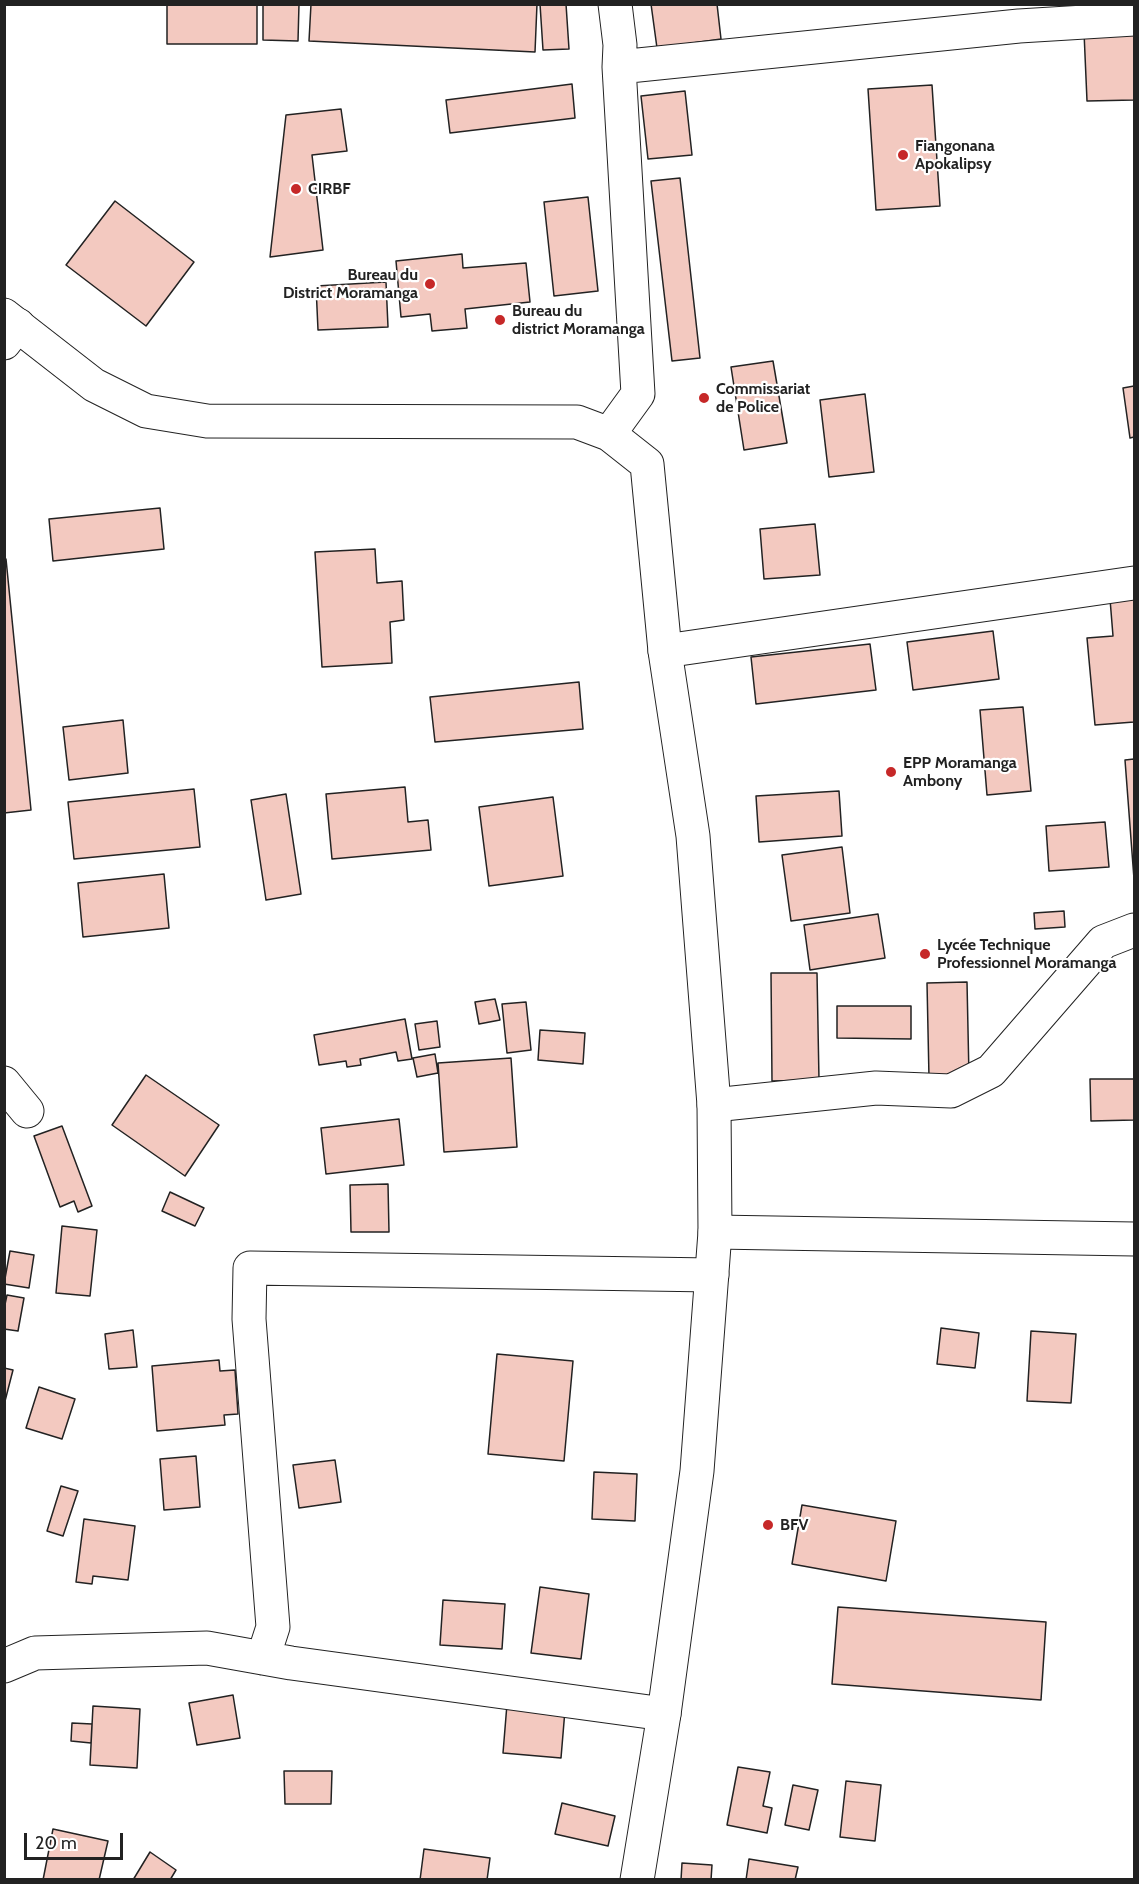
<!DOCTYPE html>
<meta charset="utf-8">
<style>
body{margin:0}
#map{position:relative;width:1139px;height:1884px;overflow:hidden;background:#fff;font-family:Cabin,sans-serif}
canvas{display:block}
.frame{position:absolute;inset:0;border:6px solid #222;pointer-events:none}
.scale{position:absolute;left:24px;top:1833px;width:99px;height:27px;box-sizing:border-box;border:3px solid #222;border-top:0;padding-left:8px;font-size:18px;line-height:21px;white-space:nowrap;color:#222;-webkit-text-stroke:4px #fff;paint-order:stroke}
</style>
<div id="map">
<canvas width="1139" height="1884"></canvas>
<div class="frame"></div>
<div class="scale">20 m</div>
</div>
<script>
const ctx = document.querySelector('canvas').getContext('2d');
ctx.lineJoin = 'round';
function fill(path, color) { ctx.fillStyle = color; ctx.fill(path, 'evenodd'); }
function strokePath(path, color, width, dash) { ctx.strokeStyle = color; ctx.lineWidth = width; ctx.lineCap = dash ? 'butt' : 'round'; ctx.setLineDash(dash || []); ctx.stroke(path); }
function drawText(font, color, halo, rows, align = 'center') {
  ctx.font = font + ' Cabin,sans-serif'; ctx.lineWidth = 4.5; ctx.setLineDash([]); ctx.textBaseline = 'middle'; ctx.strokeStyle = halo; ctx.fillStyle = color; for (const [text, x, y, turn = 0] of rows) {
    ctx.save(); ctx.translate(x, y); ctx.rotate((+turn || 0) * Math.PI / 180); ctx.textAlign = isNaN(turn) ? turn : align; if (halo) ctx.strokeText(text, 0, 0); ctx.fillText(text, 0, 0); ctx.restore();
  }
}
const building = new Path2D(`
 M167 4H257V44H167Z
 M263 4H299L298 41 263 40Z
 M311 4H537L535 52 309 41Z
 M540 4H566L569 49 543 50Z
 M651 4H717L721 39 657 48Z
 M1134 30V100L1087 101 1084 32Z
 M572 84 575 118 450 133 446 100Z
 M932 85 940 206 876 210 868 89Z
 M685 91 692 155 648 159 641 96Z
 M341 109 347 151 312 155 323 250 270 257 286 115Z
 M680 178 700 358 672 361 651 181Z
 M588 197 598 291 554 296 544 202Z
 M115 201 194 262 146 326 66 265Z
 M462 254 463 268 526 263 530 302 465 309 467 328 432 331 430 314 401 317 396 261Z
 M386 282 388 327 318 330 316 286Z
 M773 361 787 443 744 450 731 367Z
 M1134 386V437L1130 438 1123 388Z
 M865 394 874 472 829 477 820 400Z
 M160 508 164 549 53 561 49 519Z
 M815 524 820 575 764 579 760 529Z
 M375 549 377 583 402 581 404 620 390 622 392 663 322 667 315 552Z
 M4 559H6L31 810 4 813Z
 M1134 597V722L1095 725 1087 638 1113 636 1110 599Z
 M993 631 999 679 913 690 907 642Z
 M870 644 876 690 756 704 751 657Z
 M579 682 583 729 435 742 430 697Z
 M1023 707 1031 791 987 795 980 710Z
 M123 720 128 773 69 780 63 727Z
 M1134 759V879L1125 760Z
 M405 787 408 822 428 820 431 850 332 859 326 794Z
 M194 789 200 847 74 859 68 802Z
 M839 791 842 836 759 842 756 796Z
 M286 794 301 894 266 900 251 800Z
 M553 797 563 876 489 886 479 807Z
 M1105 822 1109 867 1049 871 1046 826Z
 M842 847 850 913 791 921 782 855Z
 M164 874 169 928 83 937 78 883Z
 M1064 911 1065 927 1035 929 1034 913Z
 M878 914 885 958 810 970 804 925Z
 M771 973H817L819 1080 772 1081Z
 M967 982 969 1077 929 1078 927 983Z
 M495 999 500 1020 479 1024 475 1002Z
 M526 1002 531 1050 507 1053 502 1004Z
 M837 1006H911V1039L837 1038Z
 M405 1019 412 1059 398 1061 396 1052 360 1059 361 1065 347 1067 346 1061 319 1065 314 1035Z
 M437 1021 440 1047 419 1050 415 1024Z
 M540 1030 585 1033 583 1064 538 1060Z
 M435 1054 438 1073 417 1077 413 1058Z
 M511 1058 517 1147 444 1152 438 1063Z
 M146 1075 219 1125 185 1176 112 1125Z
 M1090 1079H1134V1120L1091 1121Z
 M399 1119 404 1165 326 1174 321 1128Z
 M62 1126 92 1206 78 1212 74 1201 60 1207 34 1136Z
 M388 1184 389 1232H351L350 1185Z
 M170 1192 204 1208 195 1226 162 1211Z
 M62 1226 97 1230 90 1296 56 1293Z
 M10 1251 34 1255 29 1288 4 1284Z
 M7 1295 24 1298 18 1331 4 1329V1309Z
 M941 1328 979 1333 975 1368 937 1364Z
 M133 1330 137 1367 109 1369 105 1334Z
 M1031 1331 1076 1334 1071 1403 1027 1401Z
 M497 1354 573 1361 564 1461 488 1454Z
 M219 1360 220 1371 235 1370 238 1414 224 1415 225 1425 157 1431 152 1366Z
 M4 1368 13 1370 4 1405Z
 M39 1387 75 1399 62 1439 26 1428Z
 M196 1456 200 1507 164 1510 160 1459Z
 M335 1460 341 1502 299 1508 293 1465Z
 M594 1472 637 1474 635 1521 592 1519Z
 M61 1486 78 1491 63 1536 47 1531Z
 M802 1505 896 1521 886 1581 792 1564Z
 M84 1519 135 1526 128 1580 93 1576 92 1584 76 1582Z
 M540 1587 589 1594 581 1659 531 1653Z
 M443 1600 505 1604 502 1649 440 1645Z
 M838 1607 1046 1622 1041 1700 832 1684Z
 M233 1695 240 1738 197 1745 189 1703Z
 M507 1704 565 1710 561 1758 503 1753Z
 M93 1706 140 1709 137 1768 90 1765Z
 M72 1723 92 1724 91 1743 71 1741Z
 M738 1767 770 1772 763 1806 772 1808 767 1833 727 1825Z
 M284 1771H332L331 1804H285Z
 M846 1781 881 1785 875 1841 840 1837Z
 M793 1785 818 1790 809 1830 785 1825Z
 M562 1803 615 1816 608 1846 555 1834Z
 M53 1829 108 1841 99 1880H43Z
 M424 1849 490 1858 487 1880H420Z
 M150 1852 176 1870 170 1880H133Z
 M749 1859 798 1867 795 1880H746Z
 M682 1863 712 1865 711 1880H681Z`);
const minor = new Path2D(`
 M619 67 1019 26 1134 19
 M4 343 18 325
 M609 434 638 394 619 67 620 45 615 4
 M665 651 1134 583
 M4 1083 27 1111
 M714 1105 876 1088 951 1091 991 1071 1103 942 1134 930
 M715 1232 1134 1239
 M263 1658 273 1627 249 1319 250 1268 712 1275
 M4 1666 35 1653 207 1648 291 1663 664 1714`);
const major = new Path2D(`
 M4 315 94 385 146 411 207 421 577 422 609 434 647 464 665 651 693 836 714 1105 715 1232 697 1471 664 1714 637 1880`);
const markers = [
 [903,155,6,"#c62828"],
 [296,189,6,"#c62828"],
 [430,284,6,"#c62828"],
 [500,320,6,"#c62828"],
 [704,398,6,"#c62828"],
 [891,772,6,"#c62828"],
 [925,954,6,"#c62828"],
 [768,1525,6,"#c62828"]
];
const poiNames = [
 ["Fiangonana",915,146],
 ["Apokalipsy",915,164],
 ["CIRBF",308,189],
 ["Bureau du",418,275,"right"],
 ["District Moramanga",418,293,"right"],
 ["Bureau du",512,311],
 ["district Moramanga",512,329],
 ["Commissariat",716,389],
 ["de Police",716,407],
 ["EPP Moramanga",903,763],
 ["Ambony",903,781],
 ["Lycée Technique",937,945],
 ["Professionnel Moramanga",937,963],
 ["BFV",780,1525]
];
fill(building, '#f3c9c0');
strokePath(building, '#222', 1.5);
strokePath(minor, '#222', 35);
strokePath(major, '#222', 35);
strokePath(minor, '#fff', 33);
strokePath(major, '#fff', 33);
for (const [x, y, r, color] of markers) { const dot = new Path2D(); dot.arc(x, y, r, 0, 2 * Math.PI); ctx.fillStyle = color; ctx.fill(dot); strokePath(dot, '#fff', 2); }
drawText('bold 16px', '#222', '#fff', poiNames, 'left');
</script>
